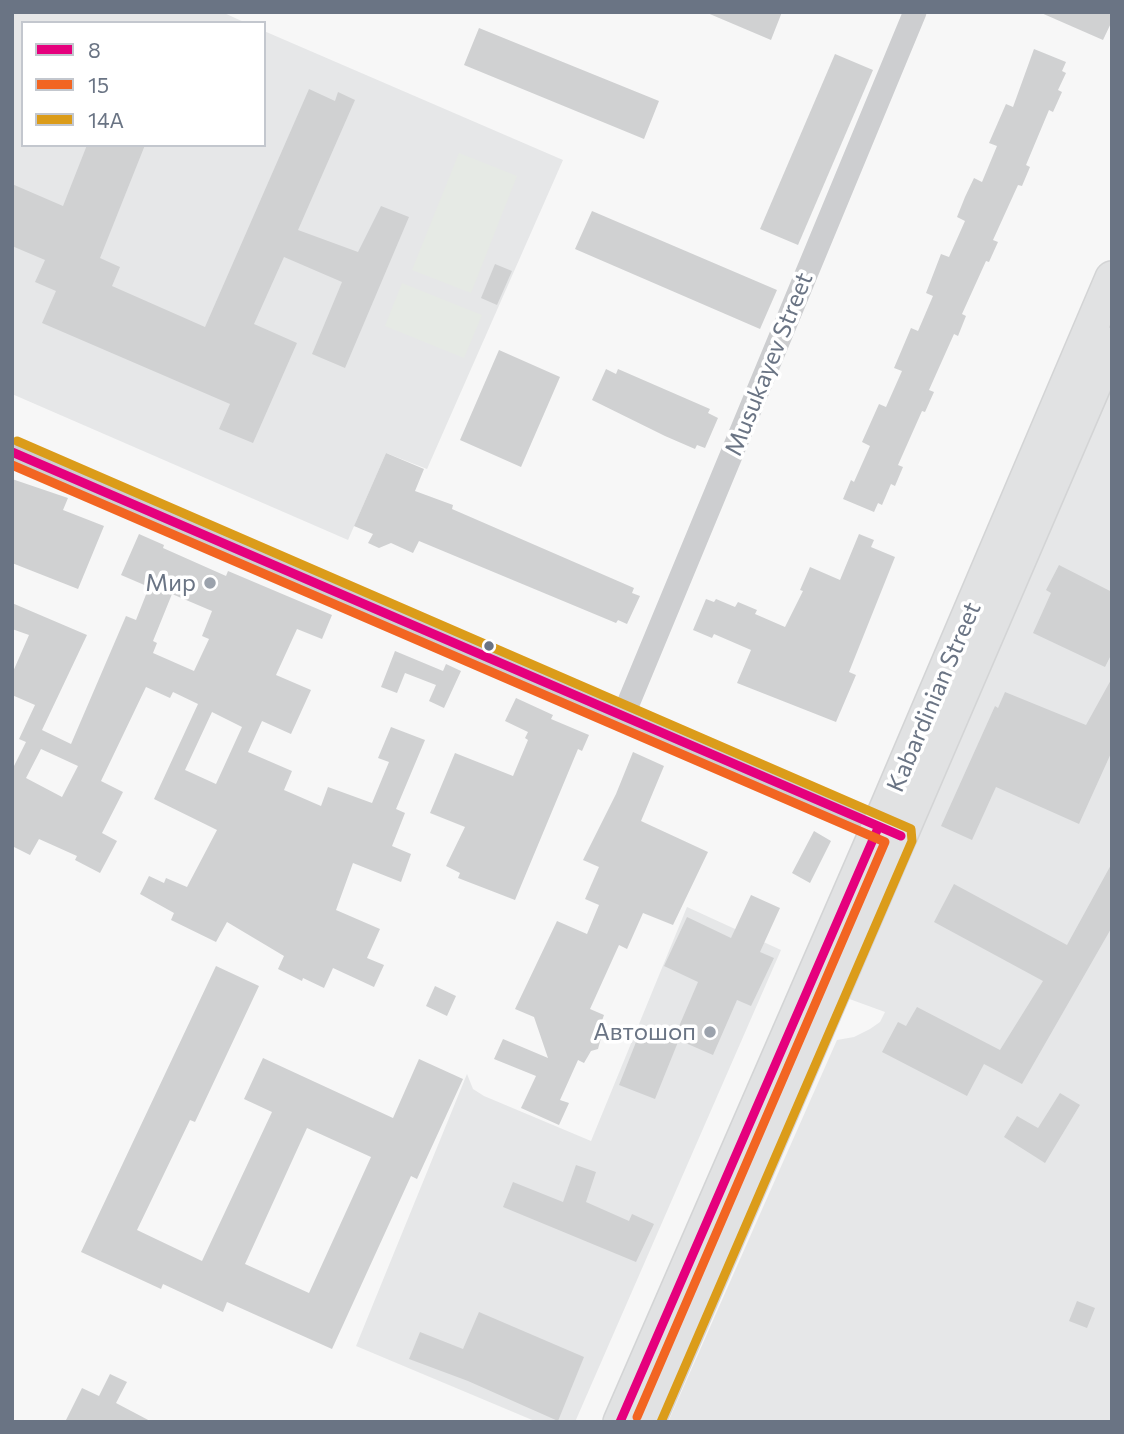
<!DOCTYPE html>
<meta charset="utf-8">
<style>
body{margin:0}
#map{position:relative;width:1124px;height:1434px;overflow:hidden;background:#f7f7f7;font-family:Commissioner,sans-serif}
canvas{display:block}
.frame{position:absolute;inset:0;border:14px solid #6a7484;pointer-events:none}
.legend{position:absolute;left:21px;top:21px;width:245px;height:126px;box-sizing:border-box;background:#fff;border:2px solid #c3c7ce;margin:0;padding:9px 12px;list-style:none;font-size:21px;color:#6a7484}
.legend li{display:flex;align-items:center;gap:14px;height:35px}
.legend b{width:35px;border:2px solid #c3c7ce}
</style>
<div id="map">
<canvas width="1124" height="1434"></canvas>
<div class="frame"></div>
<ul class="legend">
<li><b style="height:9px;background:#e5007d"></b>8</li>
<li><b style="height:9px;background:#f26522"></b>15</li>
<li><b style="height:9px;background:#db9c1a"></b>14А</li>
</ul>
</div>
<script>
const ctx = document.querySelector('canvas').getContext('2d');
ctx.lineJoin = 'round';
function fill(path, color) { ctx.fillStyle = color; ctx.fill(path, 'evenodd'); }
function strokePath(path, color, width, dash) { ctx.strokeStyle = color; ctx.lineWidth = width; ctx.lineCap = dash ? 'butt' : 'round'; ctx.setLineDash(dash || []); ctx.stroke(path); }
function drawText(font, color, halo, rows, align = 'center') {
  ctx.font = font + ' Commissioner,sans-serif'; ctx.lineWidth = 7; ctx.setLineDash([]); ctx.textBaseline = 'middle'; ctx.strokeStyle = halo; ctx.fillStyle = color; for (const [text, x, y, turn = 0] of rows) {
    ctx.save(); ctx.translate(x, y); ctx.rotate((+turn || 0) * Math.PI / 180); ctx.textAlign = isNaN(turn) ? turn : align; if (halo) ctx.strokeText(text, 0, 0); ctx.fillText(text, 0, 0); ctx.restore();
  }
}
const built = new Path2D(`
 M12 12H222L246 23H23V145H264V31L563 160 427 469 386 453 348 540 12 394Z
 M1112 344V1422H668L837 1040 854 1037 870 1029 880 1022 885 1012 833 993Z
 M687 907 781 950 575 1422H537L356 1346 467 1074 473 1089 484 1096 591 1141Z`);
const green = new Path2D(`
 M459 153 517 176 471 293 412 270Z
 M402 283 482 315 464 358 385 326Z`);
const building = new Path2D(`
 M705 12H782L771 40Z
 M1039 12H1112V21L1103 40Z
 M479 28 659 101 644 139 464 65Z
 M1034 49 1066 62 1062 71 1066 73 1058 90 1062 92 1053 112 1049 110 1026 165 1030 167 1022 186 1018 185 993 240 998 242 989 262 986 261 962 314 966 316 958 336 954 334 929 390 934 392 925 412 922 411 898 465 903 467 895 486 891 484 882 505 878 503 874 512 843 499 851 480 854 482 870 446 862 442 879 404 886 407 902 371 894 368 911 328 918 331 933 296 926 293 941 254 949 257 965 221 957 217 965 197 974 178 982 182 997 146 989 143 1006 104 1013 107Z
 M835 54 873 70 798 245 760 229Z
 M309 89 335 101 338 92 355 100 298 230 358 252 381 206 409 217 345 368 312 354 342 282 284 257 254 324 297 343 253 443 219 429 230 404 42 323 56 291 35 282 45 260 12 246V184L63 206 87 145H145L100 258 120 267 112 286 205 327Z
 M592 211 777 290 760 329 575 249Z
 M495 264 512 271 497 305 481 298Z
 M499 350 560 377 521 467 460 440Z
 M606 369 616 374 618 369 710 409 708 413 718 418 705 448 697 445 695 449 665 436 592 400Z
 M386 453 424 469 415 491 453 505 452 509 634 588 632 593 640 596 627 624 618 620 616 623 419 541 413 553 391 543 379 548 368 543 373 534 354 526Z
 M12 479 68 498 63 510 104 526 78 589 12 563Z
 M139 534 164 545 163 548 226 576 228 571 332 615 322 639 297 629 276 675 311 690 291 734 262 721 248 752 292 771 284 790 321 806 328 787 372 803 389 762 378 758 391 727 425 740 396 809 405 813 392 846 411 854 401 882 353 863 336 910 380 929 367 958 384 965 374 987 333 968 324 988 303 978 302 981 278 969 284 956 227 922 216 942 171 920 174 913 140 894 149 876 164 883 166 878 187 887 217 830 154 799 198 704 173 692 170 698 146 687 101 781 123 792 102 833 117 841 100 873 75 860 77 856 39 839 30 855 12 846V770L26 742 19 739 35 705 12 695V674L29 635 12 629V603L87 635 42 730 71 744 126 616 136 620 149 587 121 575ZM172 594 212 611 202 636 209 639 194 671 153 653 157 643 153 641ZM212 712 242 727 216 784 185 770ZM41 749 78 766 62 797 26 778Z
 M859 534 874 540 871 547 895 557 849 672 856 675 836 722 737 683 751 650 714 634 712 638 693 630 706 599 714 602 716 599 735 607 738 602 757 610 755 614 785 627 803 591 800 590 810 567 840 580Z
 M1059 565 1112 592V653L1105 667 1033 633 1051 593 1046 590Z
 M395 651 443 671 446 664 461 671 444 708 429 701 436 685 405 673 397 693 381 687Z
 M1112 678V751L1079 824 996 787 972 840 941 826 995 706 998 708 1005 692 1086 725Z
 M516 698 553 715 551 719 589 735 582 751 578 749 515 900 458 878 460 873 446 866 465 827 430 813 455 753 513 776 528 740 525 738 528 732 505 721Z
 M633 752 664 766 641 821 708 852 673 925 643 913 627 949 619 945 590 1009 604 1015 598 1032 601 1038 598 1049 591 1051 584 1063 578 1060 560 1100 569 1103 559 1125 521 1108 536 1076 494 1059 503 1039 548 1058 534 1017 515 1009 557 921 587 934 599 905 585 899 599 867 583 860 616 794Z
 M814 831 831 841 810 883 792 873Z
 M1112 863V927L1022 1084 984 1064 967 1096 882 1052 898 1022 906 1026 917 1007 1000 1050 1043 981 934 922 954 884 1067 945Z
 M751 895 780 908 760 952 774 958 751 1006 737 1000 713 1055 674 1038 698 982 664 966 687 917 731 938Z
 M216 966 259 986 195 1122 190 1120 137 1230 202 1261 272 1112 244 1099 263 1058 393 1118 419 1059 463 1079 417 1179 411 1176 332 1349 227 1302 223 1312 163 1284 161 1289 81 1252ZM307 1128 371 1157 309 1293 245 1264Z
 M435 986 456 996 447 1016 426 1006Z
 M642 1027 678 1042 655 1099 619 1085Z
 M1060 1093 1080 1105 1045 1163 1004 1137 1017 1116 1038 1128Z
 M576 1165 596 1172 586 1202 629 1221 632 1214 654 1224 636 1262 503 1207 513 1182 563 1202Z
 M1077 1301 1095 1308 1087 1328 1069 1321Z
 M479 1312 584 1357 558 1421 468 1381 409 1359 420 1332 463 1349Z
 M110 1374 127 1382 116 1403 152 1422H65L82 1388 99 1396Z`);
const minor = new Path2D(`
 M623 716 915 12`);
const tertiary = new Path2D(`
 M12 452 896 835`);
const secondary = new Path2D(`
 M620 1422 878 828 1112 278
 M648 1422 1112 344`);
const bus1 = new Path2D(`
 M12 452 901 836
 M620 1422 878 828`);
const bus2 = new Path2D(`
 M12 465 885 842 637 1417`);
const bus3 = new Path2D(`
 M17 441 911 829 912 841 661 1422`);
const markers = [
 [210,583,7,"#9ba2ac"],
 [489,646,6,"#6a7484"],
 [710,1032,7,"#9ba2ac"]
];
const streetNames = [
 ["Musukayev Street",769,364,-68],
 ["Kabardinian Street",934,697,-67]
];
const poiNames = [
 ["Мир",196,583],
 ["Автошоп",696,1032]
];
fill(built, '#e6e7e8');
fill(green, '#e6eae5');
fill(building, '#d0d1d2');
strokePath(secondary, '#d3d4d5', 36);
strokePath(minor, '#cdced0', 23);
strokePath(tertiary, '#cdced0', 28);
strokePath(secondary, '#e1e2e3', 33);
strokePath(bus1, '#e5007d', 9);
strokePath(bus2, '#f26522', 9);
strokePath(bus3, '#db9c1a', 9);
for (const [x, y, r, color] of markers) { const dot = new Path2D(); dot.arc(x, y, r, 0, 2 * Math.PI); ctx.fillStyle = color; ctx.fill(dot); strokePath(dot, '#fff', 2.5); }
drawText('24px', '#6a7484', '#fff', streetNames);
drawText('24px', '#6a7484', '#fff', poiNames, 'right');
</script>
